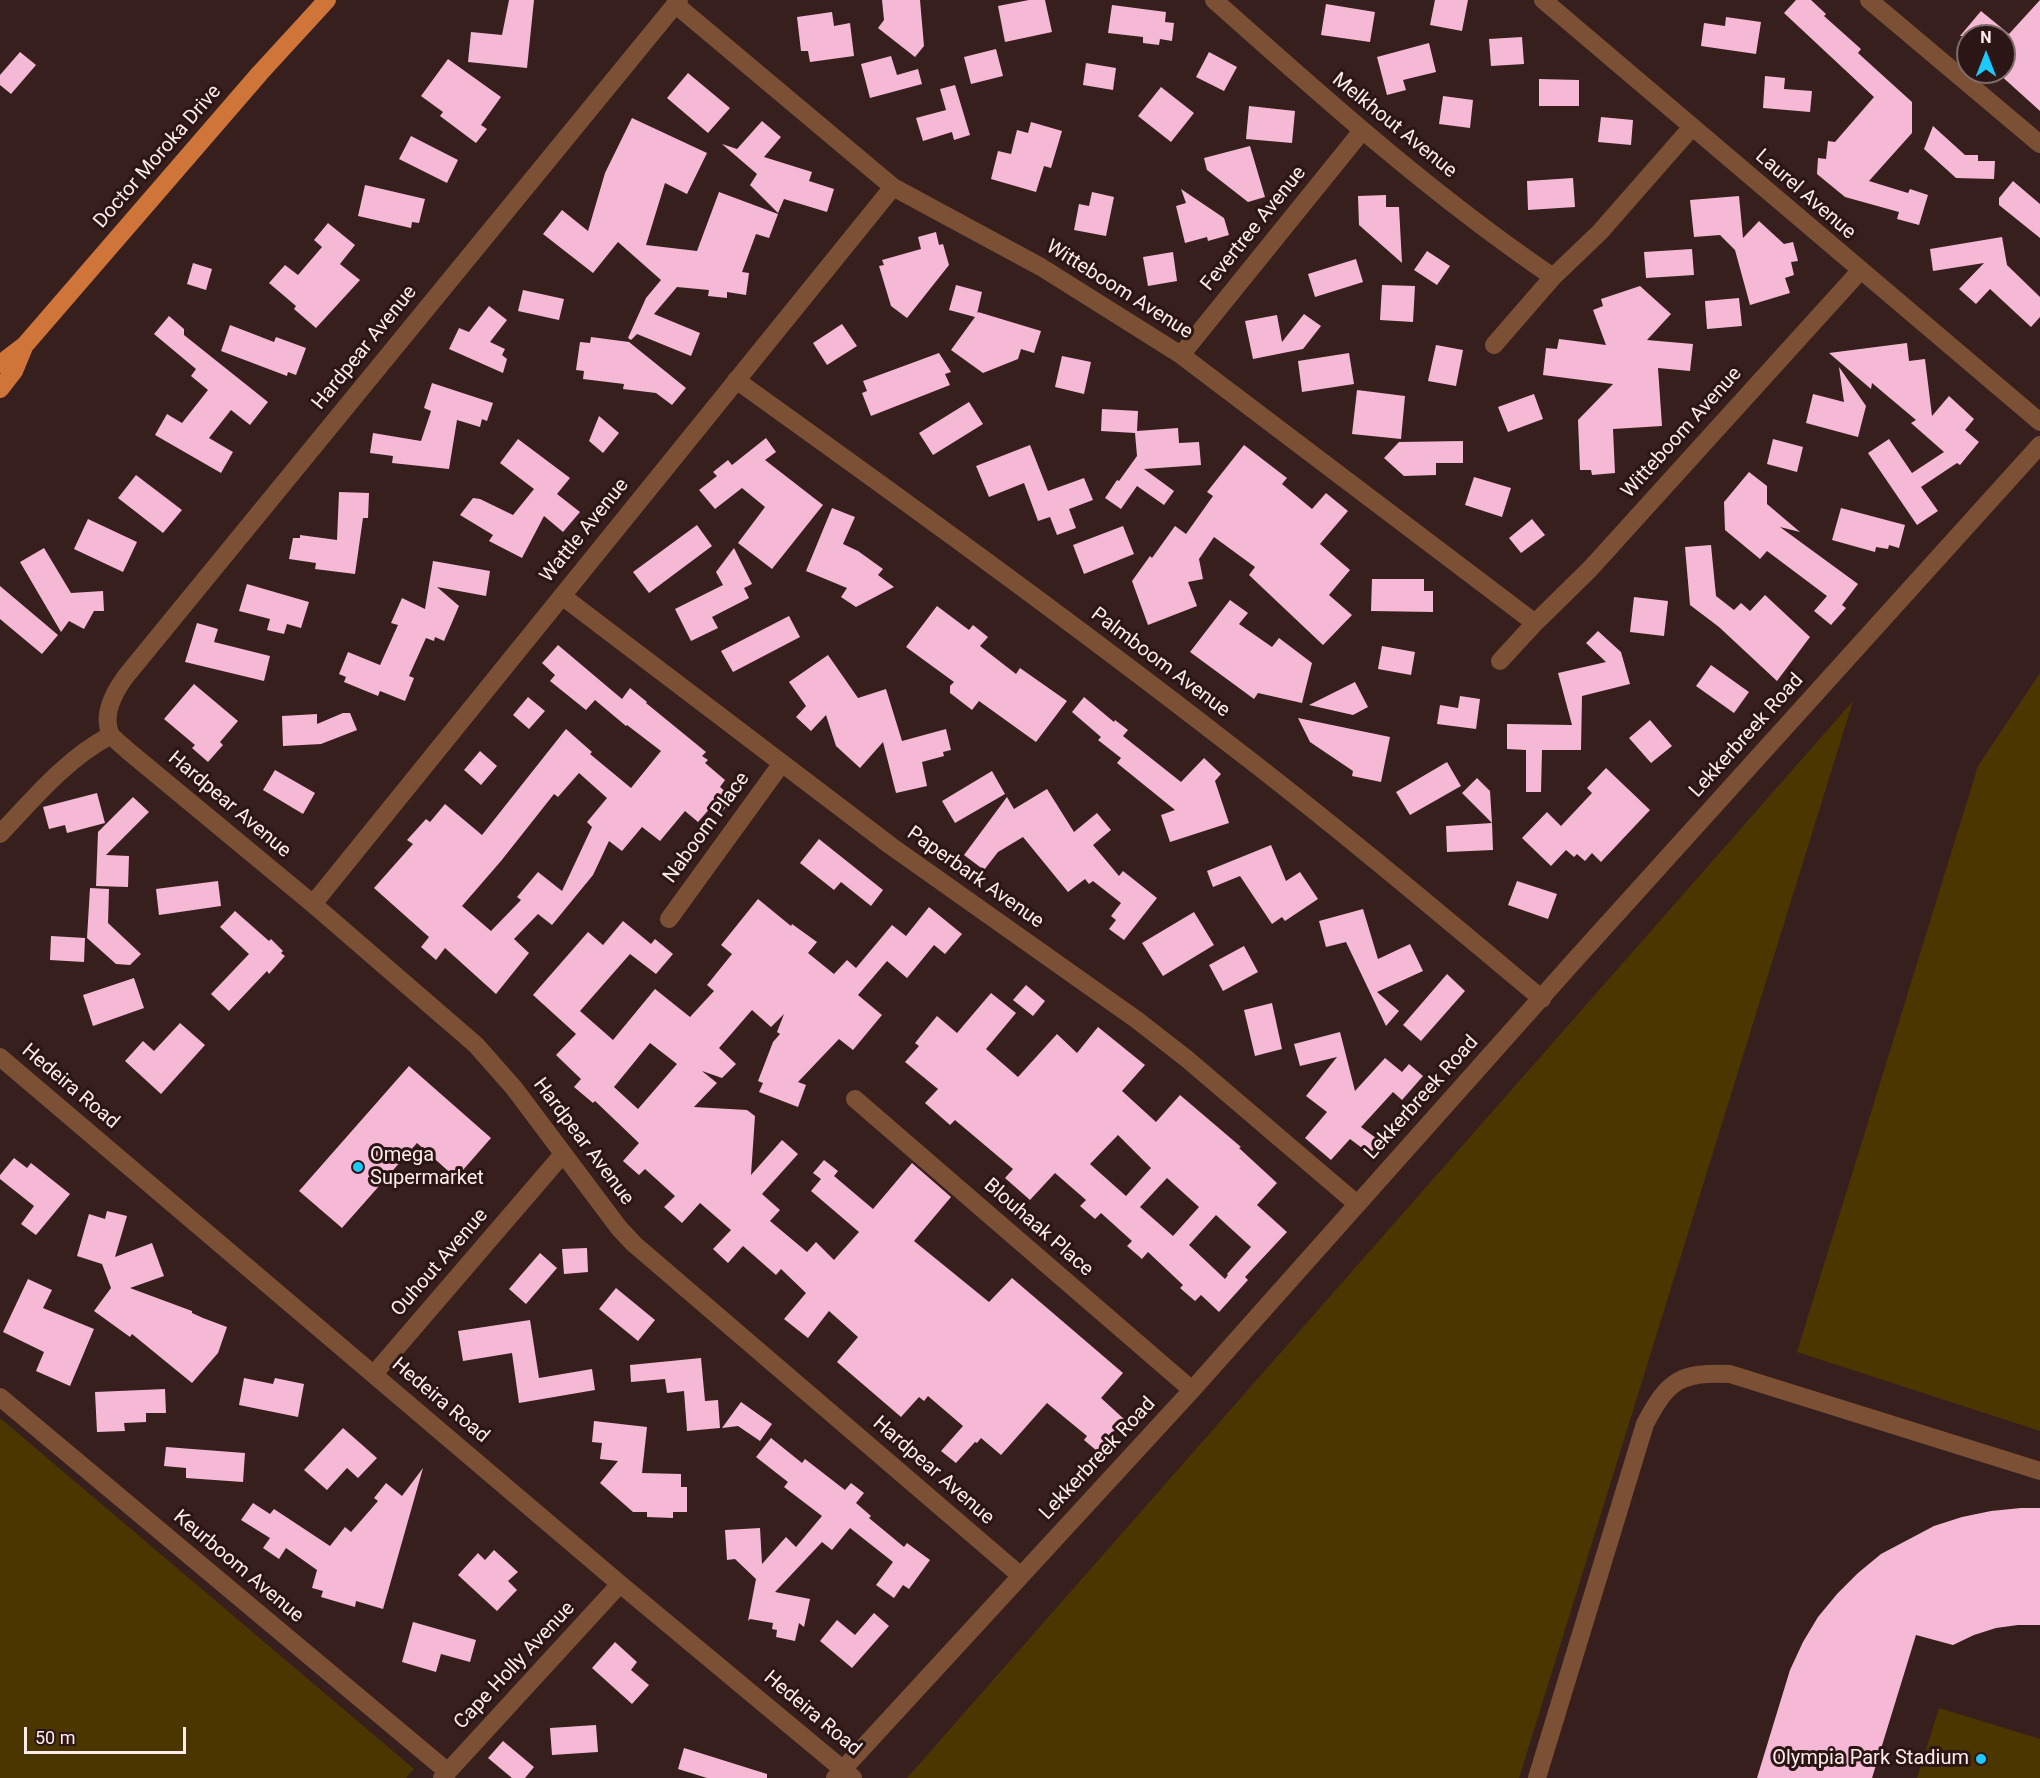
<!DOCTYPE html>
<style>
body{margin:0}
#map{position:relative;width:2040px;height:1778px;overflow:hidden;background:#371f1e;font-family:Roboto,sans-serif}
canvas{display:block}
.north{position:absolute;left:1956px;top:24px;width:60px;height:60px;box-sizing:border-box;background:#2c1515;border:2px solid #806b6b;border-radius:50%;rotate:0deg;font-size:16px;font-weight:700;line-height:24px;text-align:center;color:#feedec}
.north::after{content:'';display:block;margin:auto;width:21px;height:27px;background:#1dc9fd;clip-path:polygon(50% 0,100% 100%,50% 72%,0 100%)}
.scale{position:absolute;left:24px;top:1727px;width:162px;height:27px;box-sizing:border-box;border:3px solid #feedec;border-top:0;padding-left:8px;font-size:18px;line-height:21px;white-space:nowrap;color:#feedec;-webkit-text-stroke:4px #2c1515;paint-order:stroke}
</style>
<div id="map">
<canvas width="2040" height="1778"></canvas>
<div class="north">N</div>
<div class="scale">50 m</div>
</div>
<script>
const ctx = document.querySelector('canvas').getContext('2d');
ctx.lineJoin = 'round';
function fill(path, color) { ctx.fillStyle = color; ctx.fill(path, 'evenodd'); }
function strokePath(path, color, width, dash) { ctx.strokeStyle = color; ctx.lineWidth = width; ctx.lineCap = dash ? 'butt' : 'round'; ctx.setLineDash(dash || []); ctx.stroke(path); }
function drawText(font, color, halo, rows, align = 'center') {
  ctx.font = font + ' Roboto,sans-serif'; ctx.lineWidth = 6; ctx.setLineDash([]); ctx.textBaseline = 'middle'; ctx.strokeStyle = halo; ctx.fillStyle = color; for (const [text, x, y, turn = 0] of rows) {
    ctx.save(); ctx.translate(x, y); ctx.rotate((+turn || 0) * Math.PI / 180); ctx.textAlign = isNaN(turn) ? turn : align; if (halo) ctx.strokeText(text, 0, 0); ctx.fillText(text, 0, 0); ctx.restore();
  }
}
const green = new Path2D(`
 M2040 673V1431L1797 1352 1978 766Z
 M1853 701 1519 1778H907Z
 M0 1418 414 1769 406 1778H0Z
 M1939 1708 2040 1739V1778H1917Z`);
const building = new Path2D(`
 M509 0H534L527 68 468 62 471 32 502 35Z
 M882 0H920L924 46 915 57 878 28 884 20Z
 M1029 0H1045L1052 32 1005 42 998 6Z
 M1435 0H1468L1462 31 1430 25Z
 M1796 0H1811L1826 14 1824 16 1861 49 1858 53 1912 102V133L1869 181 1908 193 1910 189 1928 195 1919 225 1897 219 1899 212 1845 197 1817 174 1818 158 1826 159 1828 141 1835 142 1874 97 1784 13Z
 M2040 0V111L1998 73 2004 72V40L2008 36H1960L1981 11 2009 34Z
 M1326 4 1375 12 1370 42 1321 35Z
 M1112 5 1166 12 1165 22 1174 23 1172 41 1160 39 1159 45 1143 43V37L1108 33Z
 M832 12 834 26 850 23 854 56 810 62 808 51H801L797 17Z
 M1726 17 1761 22 1756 54 1701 46 1704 23 1725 26Z
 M1522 37 1524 64 1491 66 1489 39Z
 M1429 43 1436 72 1403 80 1406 90 1387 95 1377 57Z
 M996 49 1003 76 971 84 964 57Z
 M20 52 36 65 11 94 0 85V75Z
 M1209 52 1237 67 1224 91 1196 77Z
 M891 56 897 75 918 69 922 84 870 98 861 64Z
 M448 59 501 97 481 125 487 129 476 143 440 116 443 112 421 96Z
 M1086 63 1116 68 1113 90 1083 85Z
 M688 73 730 108 708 133 667 98Z
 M1765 76 1785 78 1784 89 1812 91 1810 112 1763 108Z
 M1539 79 1579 80V106H1539Z
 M955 85 970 135 954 140 952 132 923 141 916 118 946 110 940 89Z
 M1161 87 1194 113 1171 142 1138 116Z
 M1443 96 1473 100 1470 128 1439 124Z
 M1249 106 1295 111 1292 143 1246 139Z
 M1601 117 1633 120 1631 145 1598 142Z
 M632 118 707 153 687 194 665 183 646 245 697 251 719 192 778 214 769 238 756 234 742 272 749 273 746 295 727 292V298L708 296 709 290 677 287 654 314 700 333 691 356 637 334 631 340 628 338 646 298 661 280 618 242 593 273 543 234 562 210 588 231 605 173Z
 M762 121 781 137 764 157 812 172 809 181 834 189 827 212 784 199 778 213 750 185 757 174 722 144 737 149Z
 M1031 122 1062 131 1051 168 1044 166 1036 192 991 179 998 151 1011 154 1017 130 1028 133Z
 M1933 126 1965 155H1978V161H1995L1994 179 1956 178 1924 149Z
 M411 136 458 160 447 183 399 159Z
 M1250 146 1265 197 1248 202 1207 170 1204 158Z
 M1573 178 1575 207 1528 210 1527 181Z
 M2013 181 2040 204V238L1999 205V198Z
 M365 185 425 199 419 223 412 222 411 228 358 216Z
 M1181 189 1224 218 1229 235 1208 241 1207 237 1185 243 1176 206 1186 203Z
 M1092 192 1114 197 1106 236 1074 230 1079 204 1089 206Z
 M1386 195V207H1399L1402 263 1359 225 1358 196Z
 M1739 196 1743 238 1759 221 1784 244 1793 242 1798 261 1791 262 1794 275 1785 278 1790 293 1750 305 1735 250 1720 235 1694 237 1690 200Z
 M328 223 355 245 340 264 360 280 316 328 294 309 296 306 269 283 285 265 298 275 322 247 314 240Z
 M936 232 939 245 943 244 949 265 907 318 891 306 879 266 884 265 882 260 921 249 918 237Z
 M2002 237 2007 265 2040 297V317L2031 327 1990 289 1976 304 1959 289 1984 263 1933 271 1930 249Z
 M1692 249 1694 275 1646 278 1644 252Z
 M1427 251 1450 266 1437 285 1414 270Z
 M1173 252 1177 281 1148 286 1143 257Z
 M1356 259 1363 282 1315 297 1308 274Z
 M193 263 212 269 206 290 187 284Z
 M956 285 982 292 977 314 978 312 1041 331 1034 353 1021 349 1018 359 983 373 951 350 975 317 949 310Z
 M1382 285 1415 286 1413 322 1380 320Z
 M1640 286 1671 314 1647 340 1693 344 1690 371 1658 368 1662 426 1613 429 1615 473 1592 475 1591 470H1580L1578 420 1613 384 1543 375 1546 348 1557 349 1559 339 1606 345 1593 310 1603 306 1601 299Z
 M523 290 564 299 559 320 518 311Z
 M1739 298 1742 326 1707 329 1705 301Z
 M489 306 507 320 490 342 505 349 502 355 507 359 503 373 449 349 459 328 469 332Z
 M1304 314 1321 326 1303 349 1253 359 1245 321 1277 315 1282 342Z
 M169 316 184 329V335L268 402 250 425 231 410 209 438 233 452 221 473 155 435 167 414 182 423 208 390 191 376 196 369 154 334Z
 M842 324 857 346 827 365 813 343Z
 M230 325 274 342 276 337 306 348 296 375 288 372 287 376 221 351Z
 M591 337 629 342 686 388 672 405 656 393 623 389 624 384 583 379 584 371 576 370 580 342 590 343Z
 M1907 343 1909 361 1925 359 1932 416 1949 396 1974 419 1965 430 1979 442 1960 465 1957 463 1921 487 1938 511 1917 525 1868 453 1889 439 1912 473 1944 452 1911 423 1916 420 1872 383 1871 389 1829 353Z
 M1436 345 1463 350 1456 386 1428 381Z
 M939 353 951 372 945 374 950 385 871 416 862 393 867 391 863 381Z
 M1349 353 1354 384 1302 392 1298 361Z
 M1062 356 1091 362 1084 394 1055 387Z
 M1839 367 1866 406 1858 437 1806 423 1813 394 1844 402Z
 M432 383 493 403 487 421 482 419 480 427 457 420 449 469 392 463 393 456 370 453 373 433 421 441 431 411 424 408Z
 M1357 390 1405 396 1401 439 1352 434Z
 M1534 394 1543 419 1508 432 1498 407Z
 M969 402 983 424 933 455 919 433Z
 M1102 409 1138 411 1137 431 1178 428 1179 443 1199 442 1201 465 1144 469 1174 491 1164 505 1137 486 1121 509 1105 498 1117 480 1119 481 1137 456 1135 433 1101 431Z
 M599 416 619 433 603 453 589 441Z
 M766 438 776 452 765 460 823 505 772 569 738 543 765 507 742 488 715 509 699 490 717 476 713 472 728 460 732 465Z
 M518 439 570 478 557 494 580 512 563 532 544 516 522 558 489 541 493 535 460 515 473 498 480 499 513 515 534 489 500 463Z
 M1773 439 1803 447 1797 472 1767 464Z
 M1463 441V463H1436V475L1404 476 1384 458 1399 442Z
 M1030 445 1048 491 1084 478 1093 500 1069 509 1076 528 1057 535 1050 517 1038 521 1024 483 989 497 976 466Z
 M1244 445 1287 478 1282 484 1312 509 1326 493 1348 511 1320 544 1350 570 1329 595 1352 615 1323 645 1249 575 1255 567 1214 537 1199 559 1203 579 1188 582 1197 606 1148 625 1132 581 1150 556 1152 558 1175 526 1186 534 1213 496 1207 492Z
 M1749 472 1767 486V504L1800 532 1780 527 1858 584 1842 605 1846 608 1831 625 1814 611 1827 596 1767 551 1760 559 1725 530 1724 502Z
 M136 475 182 510 163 533 118 498Z
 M1474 477 1511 488 1502 517 1465 505Z
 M339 492 369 493 368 518H363L355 574 315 569 316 563 289 559 293 538H300V535L337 540Z
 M832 508 855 517 843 544 858 551 883 569 878 575 894 587 856 607 841 597 847 588 806 571Z
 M1841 508 1905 525 1899 548 1889 545 1888 549 1876 547 1875 552 1832 540Z
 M88 519 137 542 123 572 74 549Z
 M1532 519 1545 535 1521 553 1509 538Z
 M697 525 712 546 649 593 633 572Z
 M1123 526 1134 554 1084 574 1073 545Z
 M1711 545 1716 596 1734 610 1741 603 1750 611 1765 595 1810 637 1777 681 1719 627 1690 605 1685 547Z
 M44 548 71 593 103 591 104 611H94L84 629 69 621 61 632 20 562Z
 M734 548 752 584 744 588 749 598 712 617 718 628 691 641 675 609 723 585 716 572Z
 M433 561 490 571 486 596 437 587 459 606 444 641 435 637 434 641 426 638 409 676 414 678 405 701 380 691 378 696 344 682 346 677 339 674 348 652 380 665 398 625 391 623 402 598 425 609Z
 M1372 579H1424V591H1433V612L1371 611Z
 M247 584 309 602 301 628 287 624 284 634 267 630 270 619 239 611Z
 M0 586 58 635 42 654 0 619Z
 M1634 597 1668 601 1664 636 1630 632Z
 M1230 600 1248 613 1239 624 1272 647 1279 638 1312 663 1302 703 1258 693 1254 699 1190 652Z
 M937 606 969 630 973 625 988 637 980 646 1016 674 1020 668 1067 701 1036 742 979 701 972 710 950 693V686L954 682 906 647Z
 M789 616 800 637 733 672 721 651Z
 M197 623 218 629 214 642 270 656 264 681 185 662Z
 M1598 631 1621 652 1630 684 1582 696 1581 750H1542L1541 792H1526V750L1507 749V724L1572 725 1558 673 1606 662 1586 643Z
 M558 645 622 699 630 688 647 702 646 703 706 752 702 756 708 760 705 763 725 780 720 787 733 798 721 813 712 806 698 822 685 811 660 841 642 827 622 851 609 841 593 875 552 925 538 914 514 939 529 953 496 994 445 948 436 960 421 947 429 937 374 888 413 844 407 840 426 819 430 822 445 804 482 835 566 729 592 752 590 754 631 788 661 751 627 725 626 726 595 700 586 710 550 681 555 675 542 663ZM579 773 607 798 587 822 592 827 562 891 538 872 517 897 521 900 491 931 462 906 501 861 554 794 558 797Z
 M1382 646 1415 652 1411 675 1378 669Z
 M828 655 858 698 886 689 902 741 946 729 951 750 943 752 944 756 922 762 927 786 896 793 883 742 860 768 836 746 826 715 811 731 796 717 806 706 789 682Z
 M1711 665 1749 692 1734 713 1696 686Z
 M1355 682 1368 707 1353 715 1309 705Z
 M194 684 238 721 220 742 223 745 208 762 192 748 195 745 164 719Z
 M1460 696 1480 699 1476 729 1437 724 1440 705 1458 708Z
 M528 697 545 711 529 729 513 715Z
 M1084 697 1114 722 1115 720 1128 730 1123 736 1181 782 1204 758 1221 774 1215 781 1229 823 1170 842 1161 815 1175 810 1117 763 1121 758 1098 740 1101 737 1072 712Z
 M343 713H350L357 730 321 744 283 746 282 716 317 714V724Z
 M1298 718 1390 737 1381 782 1352 776 1353 771 1310 742Z
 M1650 720 1672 746 1651 763 1629 738Z
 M480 751 497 766 481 785 464 770Z
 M1447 762 1461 786 1410 815 1396 792Z
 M1606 768 1650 810 1601 862 1592 853 1585 861 1577 854 1574 857 1566 850 1551 866 1522 838 1547 812 1561 826 1592 793 1587 788Z
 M275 770 315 793 303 814 263 790Z
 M992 771 1005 794 955 823 942 801Z
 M1477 778 1490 791 1492 823 1462 793Z
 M1047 789 1074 832 1097 813 1111 830 1093 845 1119 876 1123 871 1157 898 1124 940 1109 929 1116 920 1111 916 1121 903 1093 881 1089 884 1085 879 1068 892 1023 837 998 852 984 870 964 855 1007 797 1014 809Z
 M97 793 105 823 67 833 65 825 49 829 43 807Z
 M133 797 149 812 106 855 129 856 128 887 96 886 98 832Z
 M1492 823 1493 850 1447 852 1446 826Z
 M819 839 883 890 871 906 841 882 834 890 800 863Z
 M1271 845 1286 881 1300 872 1318 899 1285 921 1282 917 1272 924 1240 876 1213 887 1207 871Z
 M218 881 221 906 159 915 156 889Z
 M1517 881 1557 894 1548 919 1508 905Z
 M90 888 109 889 108 923 141 954 130 965 116 964 87 938Z
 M758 899 791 926 792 924 817 942 808 953 834 974 847 960 856 968 892 925 906 936 929 907 962 934 945 954 934 945 907 978 887 961 858 995 882 1015 853 1050 839 1039 798 1082 806 1085 798 1107 759 1092 763 1083 758 1081 773 1042 780 1034 777 1032 784 1014 771 1027 752 1010 719 1048 736 1064 722 1078 702 1071 717 1083 694 1107 747 1110 755 1116 751 1175 782 1140 798 1154 762 1194 780 1210 770 1221 807 1252 816 1242 834 1260 859 1232 811 1191 821 1179 813 1173 824 1160 838 1171 834 1176 873 1209 912 1163 951 1197 914 1241 989 1302 1012 1278 1123 1373 1101 1398 1124 1419 1097 1451 1084 1440 1087 1436 1047 1403 1001 1455 981 1438 977 1443 975 1442 956 1463 941 1451 963 1426 928 1396 924 1401 919 1397 901 1417 837 1362 858 1337 829 1311 808 1338 784 1319 806 1293 781 1269 776 1275 743 1246 728 1263 713 1249 731 1230 700 1203 682 1223 664 1207 675 1196 645 1169 639 1175 623 1161 639 1143 595 1101 593 1103 574 1087 581 1079 556 1055 576 1034 533 995 588 932 603 945 623 921 651 944 655 939 673 954 656 974 630 954 580 1011 613 1040 655 989 690 1017 714 991 707 985 732 954 721 945ZM650 1043 677 1064 638 1109 614 1087Z
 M1363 909 1378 959 1410 944 1423 971 1377 992 1399 1011 1386 1026 1346 942 1326 947 1319 921Z
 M235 911 269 941 271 939 283 951 281 953 285 956 269 974 267 971 229 1011 211 994 249 954 220 927Z
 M1194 912 1214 945 1163 976 1142 943Z
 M51 936 85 938 84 962 50 960Z
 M1244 946 1258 972 1223 991 1209 965Z
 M1447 974 1465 991 1421 1041 1403 1025Z
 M134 978 144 1008 93 1026 83 995Z
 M1026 985 1045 1001 1033 1016 1013 1000Z
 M991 993 1016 1013 986 1049 1018 1077 1057 1034 1077 1053 1098 1027 1145 1065 1122 1091 1156 1122 1180 1095 1241 1147 1239 1148 1277 1183 1257 1205 1287 1232 1245 1277 1248 1280 1219 1312 1201 1295 1195 1301 1180 1288 1183 1285 1148 1252 1142 1259 1127 1246 1132 1241 1101 1213 1095 1219 1080 1206 1086 1200 1055 1173 1030 1200 1005 1178 1013 1169 955 1120 950 1125 925 1103 938 1089 905 1062 919 1046 915 1043 937 1016 957 1033ZM1118 1135 1151 1168 1126 1196 1090 1164ZM1167 1178 1199 1207 1173 1236 1140 1207ZM1216 1215 1251 1247 1227 1274 1228 1275 1225 1279 1189 1245Z
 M1272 1003 1282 1049 1255 1056 1244 1010Z
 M180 1023 205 1045 161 1094 125 1061 143 1041 154 1051Z
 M1340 1032 1355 1091 1385 1058 1402 1072 1409 1064 1423 1076 1402 1100 1393 1092 1361 1127 1380 1141 1370 1154 1350 1139 1331 1160 1305 1138 1327 1112 1306 1096 1337 1057 1300 1066 1294 1044Z
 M409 1066 491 1138 456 1178 417 1143 342 1228 299 1191Z
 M14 1158 27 1168 31 1163 70 1194 36 1235 21 1224 34 1206 0 1179V1175Z
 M107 1211 127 1216 115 1257 152 1243 164 1276 130 1288 192 1311V1313L203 1318 227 1327 218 1353 192 1383 132 1334 130 1337 94 1311 111 1288 102 1264 77 1256 89 1214 105 1219Z
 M587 1248 588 1272 564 1274 562 1249Z
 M540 1253 557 1268 526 1304 509 1289Z
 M28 1279 52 1290 43 1308 94 1329 70 1386 36 1371 44 1352 3 1332Z
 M616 1288 655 1320 638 1341 599 1309Z
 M530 1320 539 1378 592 1369 595 1390 519 1403 512 1353 463 1361 458 1331Z
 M701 1358 705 1401 718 1400 720 1428 687 1431 684 1391 667 1393 665 1379 631 1382 630 1365Z
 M244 1378 273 1384 275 1378 304 1384 298 1417 239 1405Z
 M165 1389 166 1413H146V1422L124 1423 125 1431 97 1432 95 1392Z
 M741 1402 772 1424 760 1441 738 1426 722 1428Z
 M594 1421 647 1427 642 1473 681 1474V1487H687V1512H673V1518L647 1517V1512H633L600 1483 618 1461 600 1459 602 1443 592 1442Z
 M343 1428 377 1458 358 1478 347 1468 327 1490 304 1470Z
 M771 1438 802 1463 805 1459 845 1490 851 1483 864 1493 856 1503 871 1516 869 1518 904 1547 907 1543 930 1560 909 1589 903 1585 894 1598 876 1585 893 1562 850 1528 832 1550 822 1542 775 1592 810 1599 804 1627 799 1623 795 1641 776 1637 777 1630 772 1629 773 1623 750 1619 748 1621 756 1579 735 1559 727 1560 725 1530 760 1528 762 1564 786 1537 796 1547 822 1516 784 1487 788 1482 756 1457Z
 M166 1447 245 1453 243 1482 186 1478V1468L164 1466Z
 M423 1468 383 1609 356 1601 355 1607 321 1597 323 1591 312 1588 317 1570 286 1548 279 1559 263 1548 270 1538 241 1520 253 1503 270 1514 274 1509 330 1546 345 1527 351 1532 378 1501 374 1498 386 1483 402 1496Z
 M2021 1508H2040V1625H2018L1996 1628 1974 1635 1953 1645 1916 1635 1872 1778H1757L1790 1670 1803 1642 1818 1617 1837 1594 1858 1573 1881 1554 1934 1526 1962 1517 1991 1511Z
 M494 1550 518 1572 508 1581 517 1590 497 1611 458 1575 478 1553 485 1560Z
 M874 1613 889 1626 852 1668 820 1641 837 1620 855 1635Z
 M413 1622 476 1640 470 1662 441 1654 436 1672 402 1662Z
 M615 1642 637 1662 631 1670 649 1685 632 1704 592 1668Z
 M596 1725 598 1752 552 1755 550 1728Z
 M503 1741 534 1767 525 1778H512L488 1758Z
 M684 1748 767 1774V1778H707L678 1769Z`);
const minor = new Path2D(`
 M679 0 126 676C115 691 102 713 110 733 113 739 122 745 127 750L313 904 476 1045 514 1088 619 1228 634 1244 1021 1576
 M1214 0C1323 97 1432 195 1553 277L1600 232 1692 127
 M1543 0 2040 422
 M1869 0 2040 144
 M675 4 893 187 1041 267 1181 355 1535 623 1590 569 1860 271
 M1494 345 1553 277
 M1181 355 1362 131
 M736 380C902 499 1068 619 1229 744 1336 826 1439 913 1542 999
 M562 596 891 846 1137 1020 1187 1059 1357 1204
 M1500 661 1535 623
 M0 834C34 798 66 759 111 735
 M313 904 893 187
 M669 919 782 763
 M0 1057 620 1584 853 1778
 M855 1099 1192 1390
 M374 1374 563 1154
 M0 1397 448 1772
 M442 1778 620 1584
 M835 1778 1192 1390 1574 961 2040 445
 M1537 1778 1645 1424C1668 1380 1680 1372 1730 1374L2040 1471`);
const major = new Path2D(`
 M0 364 25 345 260 73 327 0
 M0 389 14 371 24 347`);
const markers = [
 [358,1167,6,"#1dc9fd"],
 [1981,1759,6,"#1dc9fd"]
];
const streetNames = [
 ["Melkhout Avenue",1394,126,39],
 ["Doctor Moroka Drive",158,157,-49],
 ["Laurel Avenue",1805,195,41],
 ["Fevertree Avenue",1254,229,-51],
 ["Witteboom Avenue",1119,290,32],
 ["Hardpear Avenue",365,348,-51],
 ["Witteboom Avenue",1682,433,-48],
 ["Wattle Avenue",585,531,-51],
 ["Palmboom Avenue",1160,663,37],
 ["Lekkerbreek Road",1747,736,-48],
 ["Hardpear Avenue",229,805,40],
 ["Naboom Place",707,828,-54],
 ["Paperbark Avenue",975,878,35],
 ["Hedeira Road",70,1087,40],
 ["Lekkerbreek Road",1422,1098,-48],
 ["Hardpear Avenue",583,1142,53],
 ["Blouhaak Place",1038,1228,41],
 ["Ouhout Avenue",440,1263,-49],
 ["Hedeira Road",440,1401,40],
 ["Lekkerbreek Road",1098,1459,-47],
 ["Hardpear Avenue",933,1471,41],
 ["Keurboom Avenue",238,1567,40],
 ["Cape Holly Avenue",515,1666,-47],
 ["Hedeira Road",812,1714,40]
];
const poiNames = [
 ["Omega",370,1156],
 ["Supermarket",370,1179],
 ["Olympia Park Stadium",1969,1759,"right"]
];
fill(green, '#4c3600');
fill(building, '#f6b9d5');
strokePath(minor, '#7b5035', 18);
strokePath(major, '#cf7539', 18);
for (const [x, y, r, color] of markers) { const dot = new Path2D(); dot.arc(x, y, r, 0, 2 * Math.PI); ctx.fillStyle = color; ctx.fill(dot); strokePath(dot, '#2c1515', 2); }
drawText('20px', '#feedec', '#2c1515', streetNames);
drawText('20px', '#feedec', '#2c1515', poiNames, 'left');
</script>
